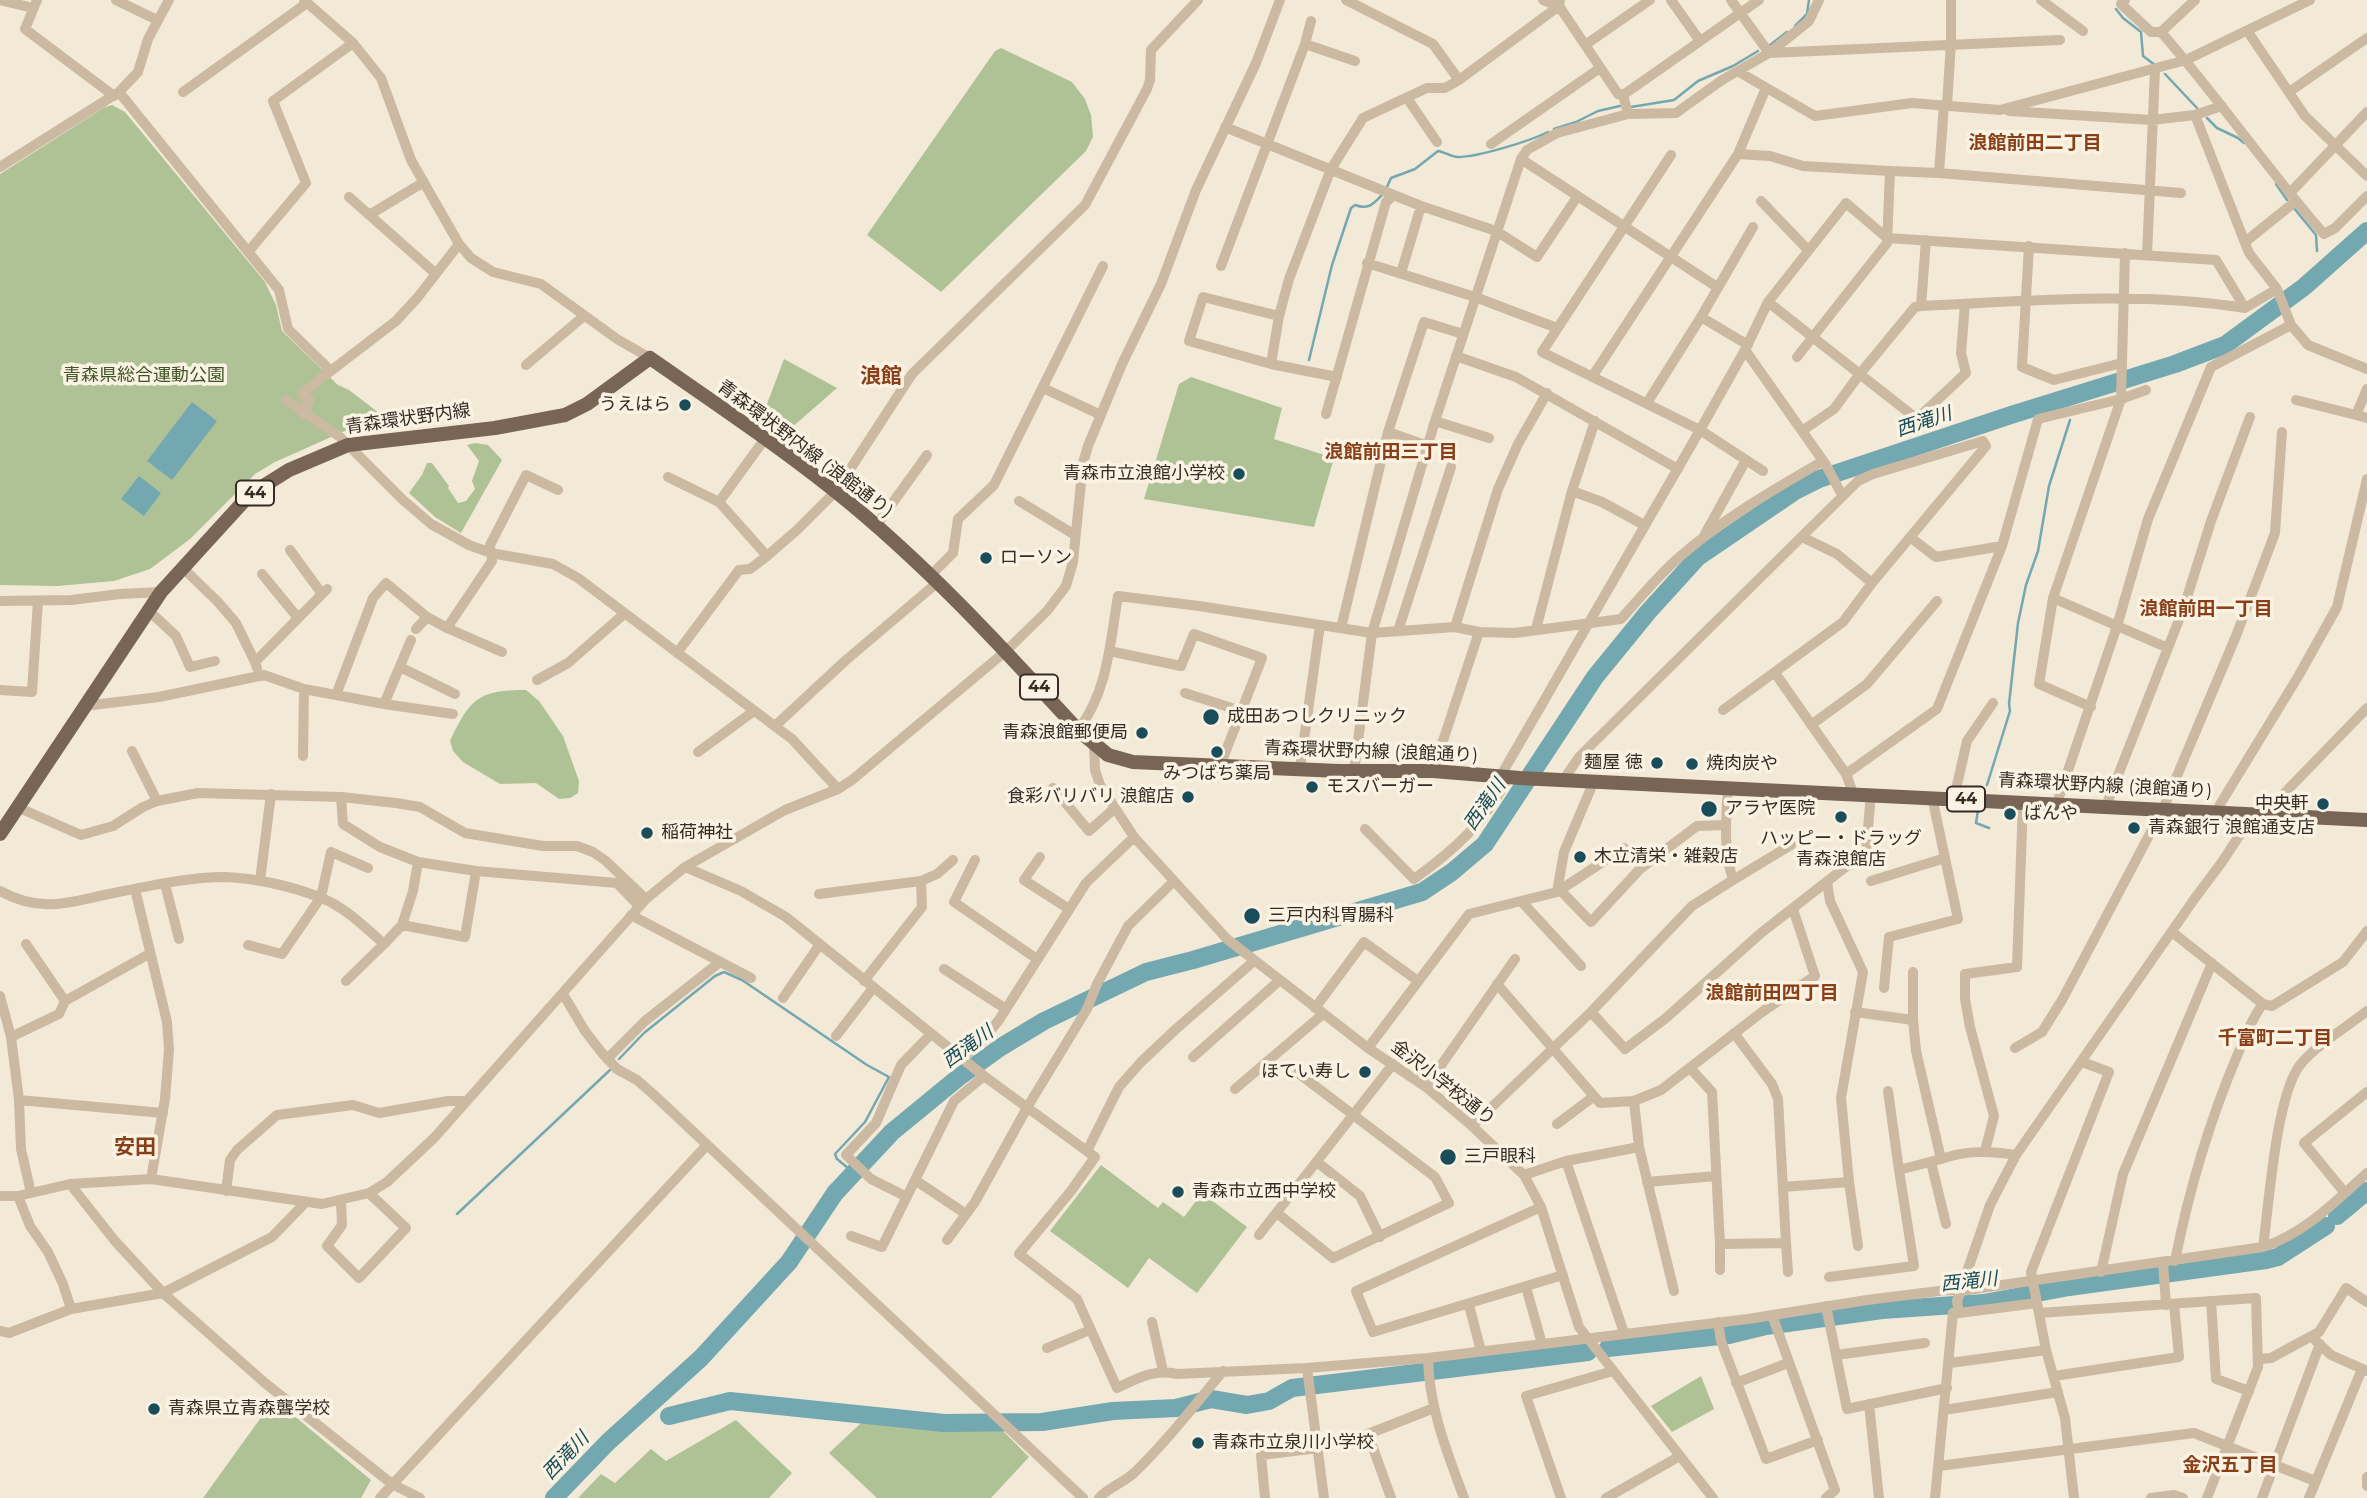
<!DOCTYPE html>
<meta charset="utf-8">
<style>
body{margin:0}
canvas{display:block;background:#f3e9d7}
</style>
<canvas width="2367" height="1498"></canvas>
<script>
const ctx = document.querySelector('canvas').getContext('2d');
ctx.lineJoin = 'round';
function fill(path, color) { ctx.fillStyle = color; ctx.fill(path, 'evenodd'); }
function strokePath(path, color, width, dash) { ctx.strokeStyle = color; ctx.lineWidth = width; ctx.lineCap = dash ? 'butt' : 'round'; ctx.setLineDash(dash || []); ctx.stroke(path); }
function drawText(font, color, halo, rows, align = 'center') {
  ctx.font = font + ' Montserrat,"Noto Sans JP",sans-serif'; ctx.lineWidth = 7; ctx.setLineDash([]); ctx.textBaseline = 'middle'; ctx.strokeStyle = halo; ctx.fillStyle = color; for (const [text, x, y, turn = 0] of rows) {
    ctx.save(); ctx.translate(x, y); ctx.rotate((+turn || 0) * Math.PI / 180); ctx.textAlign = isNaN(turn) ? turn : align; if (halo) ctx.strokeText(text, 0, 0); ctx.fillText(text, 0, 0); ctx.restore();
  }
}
const green = new Path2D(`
 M1001 48 1072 82 1085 99 1091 115 1093 137 1086 151 941 292 867 235 995 51Z
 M112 105 125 112 265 282 276 305 282 331 338 385 349 390 379 413 381 423 358 425 275 462 255 474 190 539 150 569 114 581 57 586 0 585V174L105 107Z
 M784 359 837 388 790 429 775 420 769 426 761 420Z
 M1191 377 1282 408 1274 439 1334 458 1314 527 1144 499 1179 384Z
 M475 443 488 445 502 460 461 533 435 517 409 493 422 475 427 463H432L449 486 448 488 458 503 466 501 475 489 472 481 479 461 467 445Z
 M526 690 539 701 563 736 579 781 578 793 570 798 559 799 536 783 500 784 463 762 453 751 450 741C470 699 478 690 526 690Z
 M1101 1165 1158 1208 1163 1202 1184 1217 1202 1193 1247 1227 1197 1293 1149 1258 1128 1288 1050 1231Z
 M1701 1376 1714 1409 1672 1432 1651 1406Z
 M280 1404 371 1480 361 1498H203L270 1405Z
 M736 1420 792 1473 769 1498H578L601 1474 615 1483 651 1449 666 1461Z
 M861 1423 949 1431H1003L1029 1457 991 1498H877L829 1453Z`);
const water = new Path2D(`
 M192 402 217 421 172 480 147 461Z
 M139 476 161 493 144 516 121 499Z`);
const stream = new Path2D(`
 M2116 9 2123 18 2141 32 2143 56 2155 65
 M1795 26 1807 14 1809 0
 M1770 45 1787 32
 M2165 74 2197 108
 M1631 107 1674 100 1698 81 1733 66 1758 51
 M2207 118 2217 128 2238 138 2244 143
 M1554 129 1576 122 1598 111 1620 106
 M2276 184 2287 200
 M1386 189 1391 178 1415 169 1438 151C1445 152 1451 157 1458 157 1478 157 1530 141 1548 132
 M2293 207 2316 235 2317 251
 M2324 259 2330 265
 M1309 360 1332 265 1351 208 1355 205C1369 210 1373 204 1382 195
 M2065 398 2067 406
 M1987 785 2010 711 2009 704 2018 623 2026 585 2038 551 2049 486 2070 420
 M1978 810 1976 823 1989 828
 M619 1059 644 1033 715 976 724 972 742 980 867 1065 889 1077 865 1122 835 1154 837 1159 854 1173
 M457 1214 610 1070`);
const river = new Path2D(`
 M2337 1216 2367 1191
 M1608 1348 1729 1335 1766 1326 1882 1310 1984 1303 2069 1287 2266 1260 2278 1257 2326 1226
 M669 1416 730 1401 944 1423 1042 1422 1113 1411 1176 1408 1211 1399 1247 1405 1269 1401 1292 1388 1588 1352
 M554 1498 608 1442 701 1358 789 1262 835 1193 892 1132 959 1077 1001 1047 1044 1021 1146 972 1193 960 1422 892 1452 872 1485 844 1595 677 1648 612 1698 557 1795 491 1819 479 2011 415 2175 364 2225 345 2304 287 2367 231`);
const minor = new Path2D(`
 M0 0 33 8
 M37 0 25 29 114 96
 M116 0 157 20
 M304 0 353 43 381 78 411 160 459 244 471 258 493 272 541 284 617 339 650 358
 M1346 0 1433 44 1459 80
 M1543 0 1559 6 1618 94 1623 95 1628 114
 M1671 0 1700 41
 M1731 0 1769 53
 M2041 0 2083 31
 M2125 0 2121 4 2151 32H2161C2218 97 2267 169 2324 234L2335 228 2367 196
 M2161 32 2195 0
 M2248 32 2305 116 2367 176
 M1305 44 1311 21
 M1585 45 1650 0
 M1769 53 2060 40
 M1739 72 1815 116 1912 103 2000 110 2186 60 2310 0
 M119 92 279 290 288 329 331 371
 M183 92 307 3
 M2289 92 2367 38
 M1623 95 1759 0
 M1407 98 1437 142
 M1947 105 1951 43V0
 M2222 106 2195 115 2249 253 2277 289 2291 325 2308 345 2367 369
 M2009 111 2152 120 2195 115
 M1225 127 1421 206 1496 231 1537 257 1577 197
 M1491 144 1600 68
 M1738 154 1770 156 1803 166 1890 171
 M1671 155 1542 352 1700 430 1763 471
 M1521 159 1717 287
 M0 167 119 92 138 72 148 39 169 0
 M1939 173 2181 193
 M2290 193 2367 112
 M349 197 435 273
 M1761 201 1808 250
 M369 215 424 182
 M1926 240 1921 306C2028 301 2139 291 2245 308
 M2245 242 2296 201
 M2029 246 2022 367 2054 380 2122 363
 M248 252 306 183 273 101 353 43
 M2147 255 2155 70
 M1367 263 1475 297 1557 328
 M1221 266 1305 44 1355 61
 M1401 273 1421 206
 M1768 302 1917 419 1966 373 1961 353 1965 304
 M1279 316 1203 297 1189 341 1271 364 1337 377
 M1701 317 1748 345
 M1745 350 1826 465 1842 495
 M1456 356 1516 377 1678 469
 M1797 357 1887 243 1890 171 1939 173 1944 105
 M1271 364 1279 316 1289 279 1331 169 1363 118 1427 88H1445L1459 80 1559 6 1560 0
 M526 365 584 316
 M1592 377 1738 154 1766 88
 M1043 388 1101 415
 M2367 389 2356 415 2367 418
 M286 400 340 437 403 500 431 524 469 545 491 553 553 564 578 578 792 739 838 789
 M2296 400 2356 415
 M1647 403 1701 317 1753 227
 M303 414 309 400 302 393 396 321 418 297 459 244
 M1326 414 1386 202 1394 195
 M1435 421 1489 438
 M1802 431 1834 409 1859 375 1915 307 1921 306
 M1388 432 1428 446
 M668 477 719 502 767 556
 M1572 491 1602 502 1644 525
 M1019 501 1075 535
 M719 502 764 440
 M876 526 927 455
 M1705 534 1746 460
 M1802 537 1837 554 1872 583
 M1910 537 1936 557 2002 546
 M290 550 322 594
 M182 567 218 602 236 623 255 662
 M262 574 298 618
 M931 575 953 553 958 519 994 485 1103 266
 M2053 598 2168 648
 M0 601 71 600 120 594 161 592
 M148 610 176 636 190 667 215 661
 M1455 627 1498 489 1518 444 1547 393
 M1341 628 1388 432 1424 322 1463 334
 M416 629 427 617
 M1536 629 1572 491 1595 421
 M1398 631 1451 467
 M1109 651 1181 666 1194 634 1262 658 1220 766
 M502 652 447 628 492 561 490 545 526 475 558 490
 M677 653 739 570 750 569 767 556 797 530 836 491 912 374 1085 205 1147 89 1150 80 1151 50 1198 0
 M400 667 455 694
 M257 668 255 662 327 589
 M1775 673 1846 774
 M537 680 568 663 624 614
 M0 690 32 692 38 601
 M1185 693 1241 711
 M336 695 373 598 386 583 427 617 447 628
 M384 704 411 640
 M84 706 159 697 264 675 304 689 384 704 453 714
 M2091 707 2039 684 2053 598 2121 399 2125 253
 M1811 725 1867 684 1937 601
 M775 726 845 661 938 582
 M1078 730C1108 692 1110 642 1118 596L1199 606 1372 633 1455 627 1479 632 1515 633 1621 619C1639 599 1656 578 1676 560 1721 520 1771 491 1823 461
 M1094 745 1095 770 1100 785 1134 837 1227 939 1368 1048 1426 1087 1472 1126 1524 1175 1541 1207 1579 1327 1713 1498
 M132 751 157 801
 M698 752 754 711
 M303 756 304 689
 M1300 768 1320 625
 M1433 771 1479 632
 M1354 772 1372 633 1435 421 1521 159 1527 150 1557 133 1628 114 1676 113 1722 80 1769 53 1809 21 1819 0
 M1500 777 1700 430 1745 350 1768 302 1846 203 1887 238 2216 260 2245 308 2277 289
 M1564 779 1579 757 1858 481 1873 474 1983 441 1986 446 1872 583 1843 622 1723 710
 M1053 788 1089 831 1115 808
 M1853 793 1846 774 1937 709 2002 546 2038 419 2121 399 2146 390
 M1954 798 1967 741 1993 703
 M2057 803 2117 626 2148 519 2211 367 2291 325
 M2106 806 2184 607 2211 521 2250 417
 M17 807 81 835 113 826 143 807 157 801 198 793 341 797 396 803 420 807 465 833 543 846H577L593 852 606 861 646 899
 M2216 811 2299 675 2337 607 2367 479
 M2267 814 2272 806 2367 708
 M1365 829 1414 879C1453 851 1487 821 1508 777
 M1040 857 1024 880 1069 909
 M975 860 954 902 1037 959
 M418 862 476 871 617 883 639 906
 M685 867 741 891 786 917 984 1076 1095 1157 1071 1191 1019 1254 1077 1299 1117 1388C1138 1378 1153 1369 1177 1374L1307 1368 1428 1358 1748 1319 1867 1300 1947 1290 1961 1291 2263 1247C2304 1234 2336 1201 2367 1173
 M1733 880 1791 845
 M260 881 271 794
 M1871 881 1945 858
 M1827 882 1830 901 1863 972 1841 1098 1849 1182 1858 1246
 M165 884 179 939
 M135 889 167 1022 169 1050 165 1099 151 1179
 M1560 890 1591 922 1640 869 1697 826 1725 825
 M0 891C43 914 68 902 114 893 149 886 189 877 225 877 255 878 291 886 319 897 344 906 365 927 384 944L402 925 413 891 418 862 380 847 343 824 341 797
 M1557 892 1624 848
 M819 894 921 881 937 874 953 860
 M1521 901 1581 966
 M631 915 751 978
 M402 925 465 937 476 871
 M2172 932 2263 1004 2272 1006 2343 962 2367 931
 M26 944 65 1001
 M248 945 282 954 321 897 331 852 368 868
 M944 969 1006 1009
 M346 981 384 944
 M864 981 922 907 921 881
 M1497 984 1600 1103 1634 1101 1661 1090 1762 1012 1815 976 1793 909
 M1884 988 1889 937 1958 919 1932 797
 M563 994 585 1031 602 1053 617 1069 637 1080 653 1094 1083 1498
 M0 996 11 1037 19 1100 21 1149 31 1193
 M783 998 820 944
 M1315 1008 1364 942 1418 981
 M1591 1012 1625 1049 1666 1018 1761 933 1866 851 1871 794
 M1855 1012 1913 1020 1916 1051 1941 1159C1967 1150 1989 1151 2016 1155
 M1913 1020V972
 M836 1036 873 988
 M11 1037 59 1014 65 1001 149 954
 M1368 1048 1469 914 1557 892 1564 852 1594 781
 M2015 1048 2042 1032 2062 1000 2163 809 2236 636 2275 533 2282 432
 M1193 1057 1280 980
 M962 1058 981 1042 999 1020 1086 883 1134 837
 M607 1059 645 1021 720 962
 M1690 1068 1712 1092 1720 1244 1786 1243 1778 1099 1772 1084 1734 1033
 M1426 1087 1515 959
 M1235 1089 1323 1014
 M1888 1091 1899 1170
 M19 1100 163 1113
 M1634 1101 1639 1147 1674 1291
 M1557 1124 1593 1097
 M1472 1126 1591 1012 1692 906 1733 880C1723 849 1726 819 1728 787
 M1087 1151 1119 1087 1141 1062 1176 1029 1254 961
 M1985 1151 1994 1116 1970 1027 1965 999V974L2017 967 2023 802
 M1566 1161 1624 1333
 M1317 1162 1360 1196 1380 1237
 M1931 1162 1946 1224
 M1524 1175 1566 1161 1639 1147
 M915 1180 966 1214
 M1647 1182 1716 1176
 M70 1184 115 1241 163 1293 265 1383 392 1484 420 1498
 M1783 1187 1849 1182
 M226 1191 230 1160 237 1150 277 1115 353 1105 379 1113 448 1101H467
 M2345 1193 2304 1143 2367 1092
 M0 1196H18L70 1184 151 1179 322 1204 369 1193 387 1182 434 1138 646 899 685 867 785 810 838 789 852 780 1006 651 1047 611 1066 586 1073 562 1083 463 1088 446 1122 364 1161 284 1196 190 1256 63 1280 0
 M18 1196 30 1226 48 1252 63 1284 71 1309
 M907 1197 871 1179 846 1155 876 1123 901 1065 931 1034
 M341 1201 342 1225 327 1246 359 1278 406 1228 369 1193
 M1541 1207 1356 1291 1373 1332 1563 1275
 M1277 1213 1333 1258 1449 1203 1435 1177 1298 1073
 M1259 1235 1393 1064
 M851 1236 882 1247 954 1101 984 1076
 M947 1240 975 1202 1028 1106 1087 1009 1097 984 1128 926 1173 882
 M1786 1243 1788 1272
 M1720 1244V1270
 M2263 1247C2269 1204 2276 1096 2300 1065 2317 1044 2346 1028 2367 1011
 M2175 1261C2189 1190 2209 1122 2237 1056 2245 1038 2251 1019 2263 1004
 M2163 1262 2166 1305
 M2101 1272 2123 1174 2212 963
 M1829 1277 1914 1266 1899 1170 1941 1159
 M1526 1287 1542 1344
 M2211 1301 2216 1379 2249 1391
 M1469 1305 1481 1351
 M1826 1306 1847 1409 1947 1388
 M1959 1313 2037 1303
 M2039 1313 2256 1298 2258 1367 2207 1498
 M1772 1315 1835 1490 1826 1498
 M1152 1322 1163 1371
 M1718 1322 1721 1341 1766 1459 1818 1440
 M0 1331 9 1333 71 1309 163 1293 272 1237 305 1203
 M2316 1341 2331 1355 2367 1371
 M1047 1348 1090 1330
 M1836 1355 1925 1343
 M1428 1358C1429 1408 1447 1452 1464 1498
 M2259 1359 2271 1358 2319 1332 2346 1288 2367 1302
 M1950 1363 2046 1350
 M1307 1368 1324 1498
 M2054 1376 2179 1357 2174 1304
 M1736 1383 1788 1363
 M1869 1404 1879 1498
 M1944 1410 2058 1392
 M1939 1466 2194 1433 2315 1481
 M2367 1477V1486
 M380 1498 706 1146
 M1099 1498C1109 1487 1123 1483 1134 1473 1166 1442 1194 1406 1223 1371
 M1265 1498 1261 1455 1318 1448
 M1391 1498 1368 1434 1434 1408
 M1561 1498 1526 1396 1613 1371
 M1606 1498 1680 1456
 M1935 1498 1953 1313H1959L1957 1301 1990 1205 2016 1155 2195 898 2222 862 2254 813
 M2074 1498 2065 1418 2046 1350 2031 1272 2109 1072 2082 1062
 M2151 1498 2174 1495 2183 1498
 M2262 1498 2320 1344
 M2309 1498 2362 1369`);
const major = new Path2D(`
 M0 834 161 592 244 501 265 485 289 470 348 445 495 428 565 415 587 404 650 358C712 401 776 444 835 491 924 562 1001 646 1078 730L1108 755 1133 762 1339 771H1433L1520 778 2367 820`);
const markers = [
 [685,405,7,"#184d59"],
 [1239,474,7,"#184d59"],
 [986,558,7,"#184d59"],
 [1211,717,9,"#184d59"],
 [1142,733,7,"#184d59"],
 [1217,752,7,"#184d59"],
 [1657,763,7,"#184d59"],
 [1692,764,7,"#184d59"],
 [1312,787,7,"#184d59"],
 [1188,797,7,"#184d59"],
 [2323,804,7,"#184d59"],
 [1709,809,9,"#184d59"],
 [2010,814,7,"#184d59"],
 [1841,817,7,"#184d59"],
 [2134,828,7,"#184d59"],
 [647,833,7,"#184d59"],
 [1580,857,7,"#184d59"],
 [1252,916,9,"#184d59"],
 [1365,1072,7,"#184d59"],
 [1448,1157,9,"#184d59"],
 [1178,1192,7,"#184d59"],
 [154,1409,7,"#184d59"],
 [1198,1443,7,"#184d59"]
];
const shields = [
 [255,493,38],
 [1039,687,38],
 [1966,799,38]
];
const shieldNames = [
 ["44",255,493],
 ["44",1039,687],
 ["44",1966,799]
];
const parkNames = [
 ["青森県総合運動公園",144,376]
];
const poiNames = [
 ["うえはら",671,405,"right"],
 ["青森市立浪館小学校",1225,474,"right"],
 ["ローソン",1000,558],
 ["成田あつしクリニック",1227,717],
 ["青森浪館郵便局",1128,733,"right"],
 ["麺屋 徳",1643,763,"right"],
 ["焼肉炭や",1706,764],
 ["みつばち薬局",1217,774,"center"],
 ["モスバーガー",1326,787],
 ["食彩バリバリ 浪館店",1174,797,"right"],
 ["中央軒",2309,804,"right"],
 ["アラヤ医院",1725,809],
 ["ばんや",2024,814],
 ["青森銀行 浪館通支店",2148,828],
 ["稲荷神社",661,833],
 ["ハッピー・ドラッグ",1841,839,"center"],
 ["青森浪館店",1841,860,"center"],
 ["木立清栄・雑穀店",1594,857],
 ["三戸内科胃腸科",1268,916],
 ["ほてい寿し",1351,1072,"right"],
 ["三戸眼科",1464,1157],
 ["青森市立西中学校",1192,1192],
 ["青森県立青森聾学校",168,1409],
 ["青森市立泉川小学校",1212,1443]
];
const streetNames = [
 ["青森環状野内線",408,419,-8],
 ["青森環状野内線 (浪館通り)",805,449,37],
 ["青森環状野内線 (浪館通り)",1371,752,2],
 ["青森環状野内線 (浪館通り)",2105,786,3],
 ["金沢小学校通り",1443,1083,38]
];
const neighbourhoodNames = [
 ["浪館前田二丁目",2035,143],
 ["浪館前田三丁目",1391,452],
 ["浪館前田一丁目",2206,609],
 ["浪館前田四丁目",1772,993],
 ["千富町二丁目",2275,1038],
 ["金沢五丁目",2230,1465]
];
const waterNames = [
 ["西滝川",1924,422,-18],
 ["西滝川",1485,805,-55],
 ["西滝川",968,1047,-36],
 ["西滝川",1969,1282,-6],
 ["西滝川",566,1456,-46]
];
const quarterNames = [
 ["浪館",881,377],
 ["安田",135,1148]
];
fill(green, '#aec296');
fill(water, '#74a8b1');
strokePath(stream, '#74a8b1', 2.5);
strokePath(river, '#74a8b1', 18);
strokePath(minor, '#cbb9a2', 10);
strokePath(major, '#786555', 14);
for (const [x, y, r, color] of markers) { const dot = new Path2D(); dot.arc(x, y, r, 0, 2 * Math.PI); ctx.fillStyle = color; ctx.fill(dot); strokePath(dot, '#faf2e3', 2.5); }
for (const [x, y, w] of shields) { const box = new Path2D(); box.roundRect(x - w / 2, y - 12.5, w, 25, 5); ctx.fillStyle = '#faf2e3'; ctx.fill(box); strokePath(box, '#352c25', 2); }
drawText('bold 16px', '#352c25', null, shieldNames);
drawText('18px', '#3f5527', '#faf2e3', parkNames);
drawText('18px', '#352c25', '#faf2e3', poiNames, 'left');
drawText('18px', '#352c25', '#faf2e3', streetNames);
drawText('bold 19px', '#894019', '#faf2e3', neighbourhoodNames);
drawText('italic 19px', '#184d59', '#faf2e3', waterNames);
drawText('bold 21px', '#894019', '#faf2e3', quarterNames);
</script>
